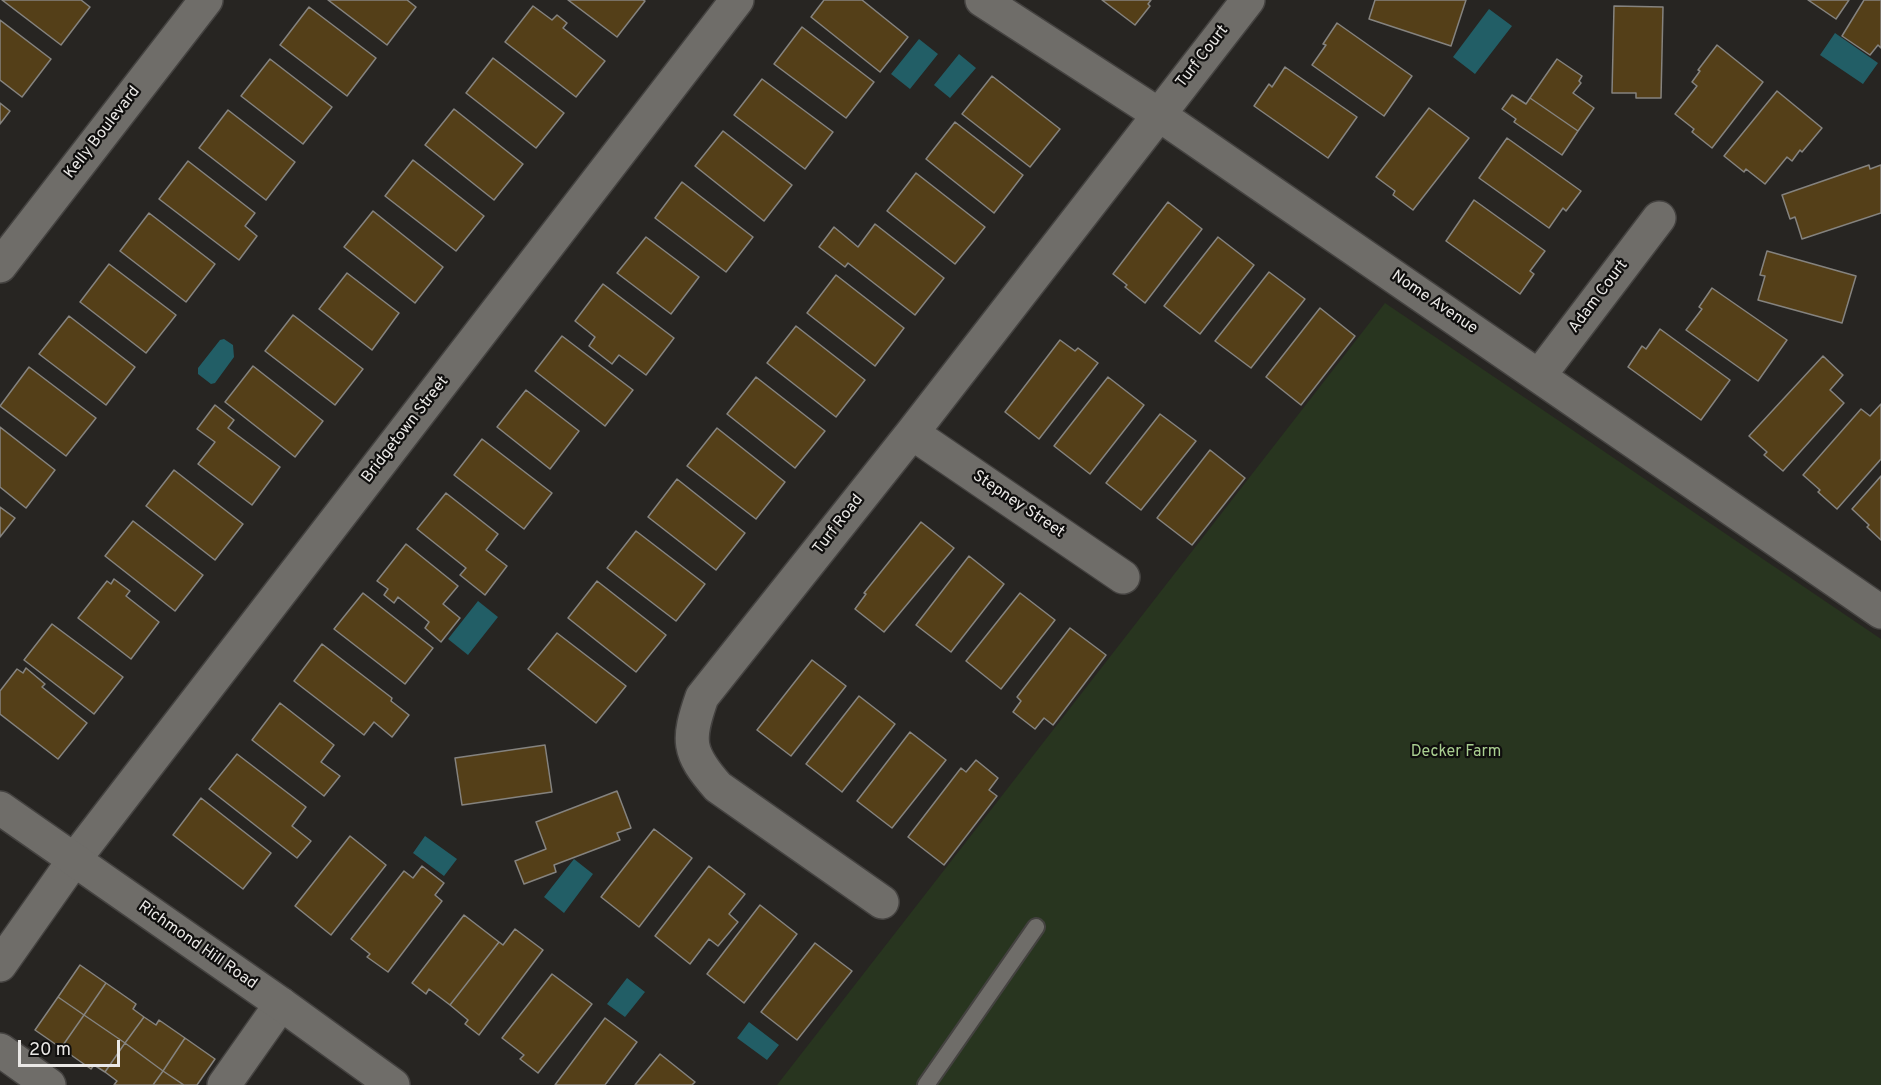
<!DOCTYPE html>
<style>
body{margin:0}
#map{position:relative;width:1881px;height:1085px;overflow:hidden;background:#272522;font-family:Overpass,sans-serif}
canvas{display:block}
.scale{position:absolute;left:18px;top:1040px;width:102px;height:27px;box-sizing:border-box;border:3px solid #eae8e6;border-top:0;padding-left:8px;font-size:18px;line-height:21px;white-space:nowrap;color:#eae8e6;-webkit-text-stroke:4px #0f0e0d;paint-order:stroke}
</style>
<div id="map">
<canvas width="1881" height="1085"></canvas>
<div class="scale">20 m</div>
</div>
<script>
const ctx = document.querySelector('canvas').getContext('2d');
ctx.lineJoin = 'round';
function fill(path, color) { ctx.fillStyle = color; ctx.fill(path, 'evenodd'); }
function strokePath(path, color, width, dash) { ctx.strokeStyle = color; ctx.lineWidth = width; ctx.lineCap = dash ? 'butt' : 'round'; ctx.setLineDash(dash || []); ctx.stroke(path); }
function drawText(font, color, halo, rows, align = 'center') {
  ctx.font = font + ' Overpass,sans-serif'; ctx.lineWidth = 4.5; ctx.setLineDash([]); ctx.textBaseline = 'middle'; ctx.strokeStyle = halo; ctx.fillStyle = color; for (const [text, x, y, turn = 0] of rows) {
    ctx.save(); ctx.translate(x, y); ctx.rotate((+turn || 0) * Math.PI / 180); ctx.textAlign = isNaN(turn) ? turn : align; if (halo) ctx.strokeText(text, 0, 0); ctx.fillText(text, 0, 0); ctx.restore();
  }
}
const green = new Path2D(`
 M1385 303 1881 639V1085H777Z`);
const water = new Path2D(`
 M1489 9 1512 26 1475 74 1453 57Z
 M1835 33 1878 63 1863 84 1820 55Z
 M919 39 938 54 910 89 891 74Z
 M959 54 976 68 950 98 934 85Z
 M224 339 233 345 234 357 215 383 211 384 198 374V368L220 340Z
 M478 601 498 617 468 655 448 639Z
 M425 836 457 859 444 876 413 853Z
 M574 859 593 874 564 913 544 897Z
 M627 978 645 992 625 1017 607 1004Z
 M749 1022 779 1045 767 1060 737 1038Z`);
const building = new Path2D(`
 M2 0H81L90 7 61 45Z
 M328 0H407L416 7 387 45Z
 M568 0H643L645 1 617 37Z
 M824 0H862L908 37 880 72 811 17Z
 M1102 0H1151L1148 4 1150 6 1135 25Z
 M1375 0H1466L1451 46 1369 19Z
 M1808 0H1849L1836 19Z
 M1864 0H1881V48L1878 45 1870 55 1842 36Z
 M533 6 552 20 557 15 567 23 563 28 605 61 576 97 505 42Z
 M1614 6 1663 7 1661 98H1636V93H1612Z
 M309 7 376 58 347 96 280 45Z
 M0 20 51 59 22 97 0 80Z
 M1337 23 1412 76 1384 116 1312 65 1326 45 1323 44Z
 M802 27 874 82 846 118 774 64Z
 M1717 45 1763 82 1712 148 1692 132 1694 129 1675 114 1697 86 1692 82 1700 71 1698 70Z
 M493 58 564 113 536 148 466 93Z
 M270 59 332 107 303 144 241 96Z
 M1557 59 1582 76 1579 81 1581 83 1573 93 1594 108 1578 131 1530 98Z
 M1285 67 1357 117 1328 158 1254 106 1269 84 1272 87Z
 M992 76 1060 129 1030 167 962 114Z
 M762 79 833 132 805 169 734 115Z
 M1777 91 1822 128 1802 152 1800 150 1792 161 1787 157 1765 184 1746 169 1744 172 1724 156Z
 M1512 95 1526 104 1530 98 1578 131 1562 155 1514 122 1516 119 1502 109Z
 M0 103 10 111 0 124Z
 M1429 108 1469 138 1413 210 1393 195 1395 191 1376 177Z
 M454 109 523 164 494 200 425 145Z
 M228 110 295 162 266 200 199 148Z
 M955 122 1023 175 994 213 926 159Z
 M723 131 792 185 764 221 695 166Z
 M1507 138 1581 191 1566 211 1563 208 1549 228 1479 178Z
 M413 160 484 216 456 251 385 196Z
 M188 161 255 213 245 226 257 236 239 260 159 199Z
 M1869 165 1870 169 1881 165V213L1802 239 1795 217 1790 219 1782 195Z
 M916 173 985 227 955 264 887 211Z
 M682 182 753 237 726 272 655 218Z
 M1474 200 1545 251 1530 271 1534 274 1520 294 1446 241Z
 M1168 202 1202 229 1145 303 1125 287 1127 285 1113 274Z
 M373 211 443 267 415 303 344 247Z
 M149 213 215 264 186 302 120 251Z
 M875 224 944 278 915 315 848 263 845 267 819 247 834 227 858 247Z
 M646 237 699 277 671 314 617 273Z
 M1218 237 1254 265 1200 334 1164 306Z
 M1767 251 1856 276 1842 323 1758 300 1765 276 1760 275Z
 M109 264 176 315 146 353 80 302Z
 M1269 272 1305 299 1251 368 1215 341Z
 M347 273 399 313 372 350 319 309Z
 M836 275 904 328 875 366 807 313Z
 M603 284 674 338 646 375 619 355 612 364 589 346 595 337 575 321Z
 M1712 288 1787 340 1758 381 1686 330 1702 309 1699 307Z
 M1320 308 1355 336 1301 405 1266 377Z
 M293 315 363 369 335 405 265 351Z
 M69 316 135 367 106 405 39 354Z
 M796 326 865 380 836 417 767 363Z
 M1660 329 1730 380 1701 420 1628 367 1642 346 1646 349Z
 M562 336 633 390 605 426 535 371Z
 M1060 340 1075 351 1078 348 1098 363 1039 439 1005 412Z
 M1823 356 1843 375 1830 390 1844 403 1783 471 1764 455 1767 452 1749 436Z
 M253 366 323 421 295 457 225 402Z
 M29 367 96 418 66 456 0 406Z
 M756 377 825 431 795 468 727 414Z
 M1108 377 1144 405 1090 474 1054 446Z
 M526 390 579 431 550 469 497 427Z
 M1881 404V459L1837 509 1818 492 1820 490 1803 475 1861 409 1870 416Z
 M215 405 234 420 228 428 280 467 252 505 198 464 215 442 197 429Z
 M1160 414 1196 441 1141 510 1106 483Z
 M0 427 55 470 26 508 0 487Z
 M717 428 785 482 756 519 687 466Z
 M482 439 552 493 524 529 454 475Z
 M1210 450 1245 478 1192 545 1157 518Z
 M174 470 243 524 215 560 146 506Z
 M1881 476V540L1867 527 1869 525 1852 509Z
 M677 479 745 533 716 570 648 517Z
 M446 493 498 534 486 550 507 566 485 595 460 575 466 568 417 529Z
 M0 507 15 518 0 537Z
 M133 521 203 575 175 611 105 556Z
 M921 522 954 548 884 632 855 609 866 594 864 593Z
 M636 531 705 584 676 621 607 568Z
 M406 544 458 586 443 604 460 618 441 642 425 628 429 622 398 597 394 603 384 595 388 589 377 581Z
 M969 556 1004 584 951 652 916 625Z
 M114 579 130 591 126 596 159 622 131 659 78 618 107 581 111 584Z
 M597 581 666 635 636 672 568 618Z
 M363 593 433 648 405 684 334 629Z
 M1020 593 1055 620 1001 689 966 661Z
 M52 624 123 677 94 714 24 660Z
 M1070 628 1106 655 1053 725 1044 718 1035 729 1013 712 1021 701 1017 697Z
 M557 633 626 686 596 723 528 669Z
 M322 644 392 698 391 701 409 715 392 737 374 722 364 735 294 681Z
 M812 660 846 686 791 756 757 730Z
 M26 668 45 684 42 687 87 723 58 759 0 714V691L17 669 23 673Z
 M859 696 895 724 842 792 806 764Z
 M280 703 334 745 321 762 340 776 324 796 252 740Z
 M910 732 946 760 892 828 857 801Z
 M545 745 552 792 462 805 455 758Z
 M237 754 306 807 292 826 311 841 297 858 209 789Z
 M976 760 998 778 989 790 997 796 944 865 908 837 961 768 966 772Z
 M617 791 631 828 617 833 620 840 554 865 556 872 524 884 515 861 546 849 536 822Z
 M201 798 271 853 243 889 173 835Z
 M654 829 692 858 639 927 601 897Z
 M350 836 386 865 331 935 295 906Z
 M422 866 444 883 435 895 442 901 388 972 367 957 370 954 351 939 404 871 413 878Z
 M709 866 745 894 729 914 738 922 718 946 709 939 690 964 655 936Z
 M760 905 797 934 744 1003 707 974Z
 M464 915 499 942 450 1005 429 989 426 994 412 983Z
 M515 929 543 950 479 1035 465 1024 468 1020 450 1005 499 942 503 945Z
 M815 943 852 971 797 1040 761 1012Z
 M80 965 106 983 84 1015 58 997Z
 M552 974 592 1004 538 1073 520 1059 524 1055 502 1038Z
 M106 983 136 1004 133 1009 144 1017 125 1043 84 1015Z
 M58 997 84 1015 61 1048 35 1030Z
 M84 1015 125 1043 105 1072 94 1065 91 1069 61 1048Z
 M144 1017 156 1025 159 1020 185 1038 163 1071 125 1043Z
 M605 1018 637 1042 605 1085H555Z
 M185 1038 215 1059 197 1085H184L163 1071Z
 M125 1043 163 1071 153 1085H114L117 1081 105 1072Z
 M660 1054 695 1082 692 1085H635Z
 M163 1071 184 1085H153Z`);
const lane = new Path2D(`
 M926 1085 1036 927`);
const street = new Path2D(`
 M982 0 1158 114 1881 612
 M1539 376 1659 218
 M912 433 1123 577
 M882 902 718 787C687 752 687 740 702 697L912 433 1248 0
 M0 965 74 860 737 0
 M0 1050 49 1085
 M224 1085 281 1004`);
const secondary = new Path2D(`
 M0 266 206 0
 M0 808 281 1004 393 1085`);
const streetNames = [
 ["Turf Court",1203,57,-52],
 ["Kelly Boulevard",103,133,-52],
 ["Adam Court",1599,297,-53],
 ["Nome Avenue",1434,303,34],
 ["Bridgetown Street",406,430,-52],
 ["Stepney Street",1018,505,34],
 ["Turf Road",839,525,-52],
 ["Richmond Hill Road",197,946,35]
];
const parkNames = [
 ["Decker Farm",1456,753]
];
fill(green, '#28351f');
fill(water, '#225e66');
fill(building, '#543f18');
strokePath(building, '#85837f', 1.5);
strokePath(lane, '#444240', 20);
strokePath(street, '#444240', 36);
strokePath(secondary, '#444240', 36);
strokePath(lane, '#6f6d69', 16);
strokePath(street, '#6f6d69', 33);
strokePath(secondary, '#6f6d69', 33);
drawText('16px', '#eae8e6', '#0f0e0d', streetNames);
drawText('16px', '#a9ce90', '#0f0e0d', parkNames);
</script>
